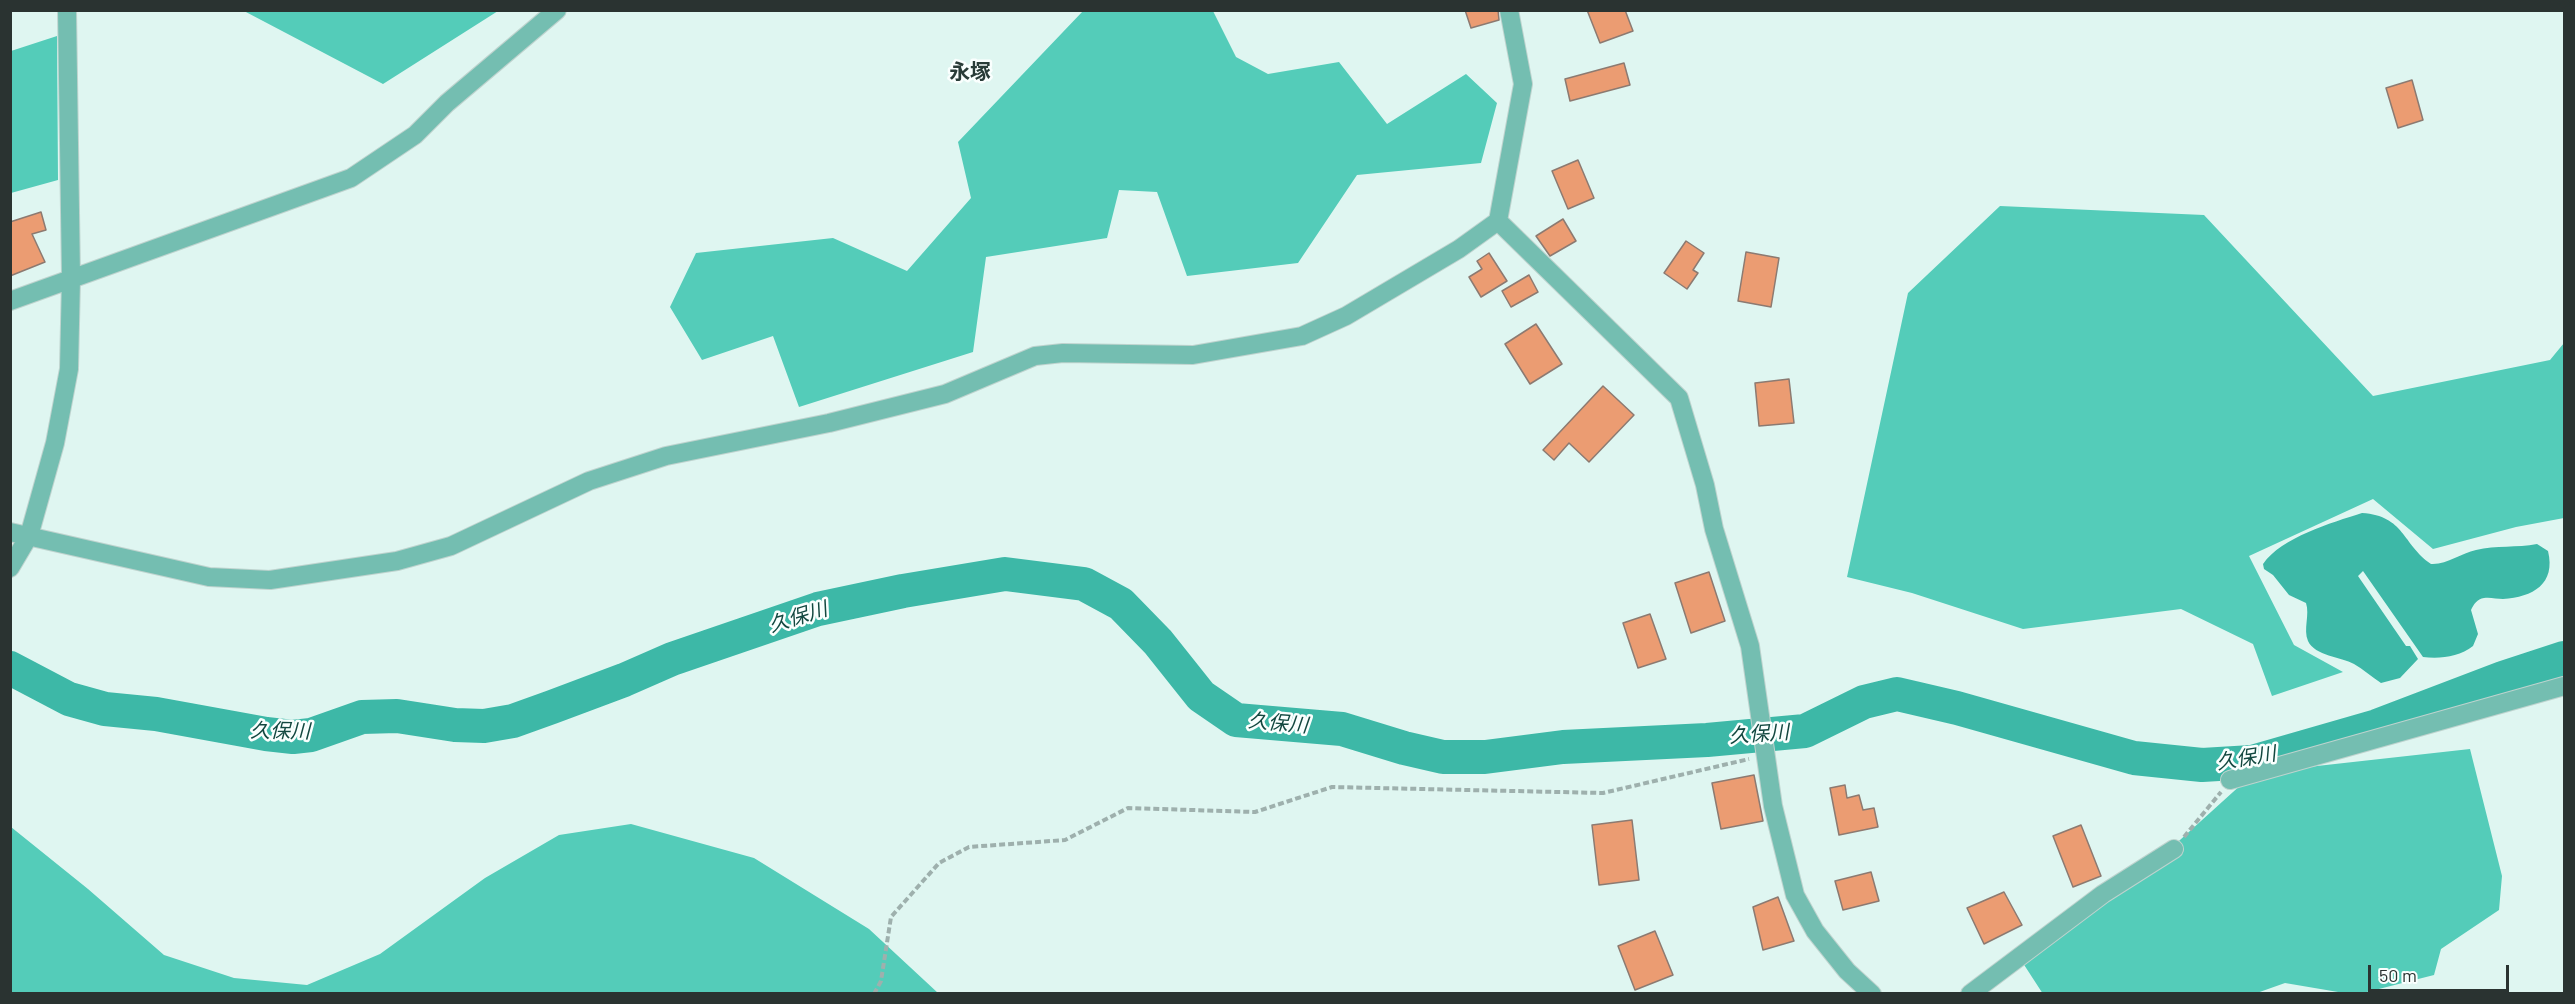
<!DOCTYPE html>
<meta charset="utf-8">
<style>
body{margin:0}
#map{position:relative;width:2575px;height:1004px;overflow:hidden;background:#dff6f1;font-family:Barlow,sans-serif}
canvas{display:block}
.frame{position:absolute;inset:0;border:12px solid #2a3331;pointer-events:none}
.scale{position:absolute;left:2368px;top:965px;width:141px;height:27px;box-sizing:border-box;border:3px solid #2a3331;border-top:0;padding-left:8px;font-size:18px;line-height:21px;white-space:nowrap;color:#2a3331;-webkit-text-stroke:4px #fafffe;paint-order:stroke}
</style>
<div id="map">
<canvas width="2575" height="1004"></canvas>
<div class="frame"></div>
<div class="scale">50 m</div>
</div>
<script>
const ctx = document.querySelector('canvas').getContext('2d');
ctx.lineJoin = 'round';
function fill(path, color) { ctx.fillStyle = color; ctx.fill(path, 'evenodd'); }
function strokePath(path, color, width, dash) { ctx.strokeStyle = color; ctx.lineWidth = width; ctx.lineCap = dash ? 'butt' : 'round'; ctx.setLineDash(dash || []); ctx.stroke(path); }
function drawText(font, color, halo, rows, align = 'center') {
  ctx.font = font + ' Barlow,"Noto Sans JP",sans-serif'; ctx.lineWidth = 5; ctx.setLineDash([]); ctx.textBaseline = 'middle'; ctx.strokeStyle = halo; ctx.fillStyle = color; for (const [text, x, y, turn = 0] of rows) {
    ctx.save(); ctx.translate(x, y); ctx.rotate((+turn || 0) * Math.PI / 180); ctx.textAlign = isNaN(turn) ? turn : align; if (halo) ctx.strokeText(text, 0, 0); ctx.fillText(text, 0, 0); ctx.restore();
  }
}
const forest = new Path2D(`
 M244 11 498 10V11L383 84Z
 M1083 11H1213L1236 57 1268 74 1339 62 1387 124 1466 74 1497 103 1481 163 1357 175 1298 263 1187 276 1157 192 1119 190 1107 238 986 257 973 352 799 407 773 336 702 360 670 307 696 253 833 238 907 271 971 198 958 142Z
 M57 36 58 180 11 193V51Z
 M2000 206 2204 215 2373 396 2550 360 2564 343V518L2516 527 2433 549 2373 499 2249 556 2294 645 2343 672 2272 696 2253 644 2181 609 2023 629 1912 593 1847 577 1908 293Z
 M2470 749 2502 876 2499 910 2441 949 2434 975 2363 993H2344L2285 983 2254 994H2043L2019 957 2159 859 2254 773Z
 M631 824 754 858 869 929 938 993H11V827L88 889 164 955 234 978 307 985 380 954 485 878 559 835Z`);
const water = new Path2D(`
 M2362 513C2405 516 2402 544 2431 564 2447 565 2461 553 2476 550 2496 545 2517 548 2537 544L2548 551C2556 584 2533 597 2503 599 2497 599 2490 597 2484 598 2477 599 2474 604 2471 610L2478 634 2473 646C2459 657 2440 659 2423 657L2363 571 2358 576 2406 646H2410L2418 659 2400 678 2381 683C2372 677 2363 669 2354 664 2341 657 2315 656 2308 641 2303 629 2310 615 2306 603L2289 595 2273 575 2264 569 2263 564C2282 537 2331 523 2362 513Z`);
const river = new Path2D(`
 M10 668 69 699 105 709 156 714 266 734 293 737 311 735 362 717 397 716 455 725 484 726 513 721 552 707 624 680 672 659 818 609 903 591 1005 574 1084 584 1121 604 1158 642 1201 696 1236 720 1342 729 1404 748 1443 757H1485L1563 747 1707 740 1805 731 1864 702 1897 694 1957 708 2134 758 2202 765 2252 762 2377 726 2503 678 2564 658`);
const building = new Path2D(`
 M1465 10H1498L1499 20 1471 28Z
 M1587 10H1625L1633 31 1600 43Z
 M1624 63 1630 85 1570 101 1565 79Z
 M2412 80 2423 120 2398 128 2386 88Z
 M1578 160 1594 198 1568 209 1552 171Z
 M41 212 46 230 32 234 45 262 10 276V222Z
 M1563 219 1576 241 1550 256 1536 236Z
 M1686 241 1704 253 1693 270 1698 273 1687 289 1664 273Z
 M1746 252 1779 258 1771 307 1738 301Z
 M1489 253 1507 281 1481 297 1469 277 1482 269 1477 261Z
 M1529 275 1538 292 1511 307 1502 291Z
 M1536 324 1562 364 1530 384 1505 344Z
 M1789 379 1794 423 1759 426 1755 383Z
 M1603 386 1634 415 1589 462 1569 443 1554 460 1543 450Z
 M1709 572 1725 621 1691 633 1675 583Z
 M1650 614 1666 659 1638 668 1623 623Z
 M1754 775 1763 821 1721 829 1712 783Z
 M1845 785 1847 798 1859 795 1863 810 1874 808 1878 827 1839 835 1830 788Z
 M1632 820 1639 880 1599 885 1592 825Z
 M2081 825 2101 876 2073 887 2053 836Z
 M1871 872 1879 901 1843 910 1835 881Z
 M2004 892 2022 925 1984 944 1967 908Z
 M1778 897 1794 941 1763 950 1753 907Z
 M1655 931 1673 975 1635 990 1618 946Z`);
const path = new Path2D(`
 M2184 837 2221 792
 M874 994 881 981 891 917 939 863 969 847 1065 840 1128 808 1255 812 1332 787 1603 793 1749 759`);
const minor = new Path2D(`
 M1498 221 1679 398 1705 485 1714 529 1750 646 1773 806 1795 895 1815 931 1847 971 1872 994
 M10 301 351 178 415 135 447 103 557 10
 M10 532 209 577 270 580 397 561 451 546 589 481 666 456 829 423 945 394 1035 356 1063 353 1193 355 1302 336 1346 316 1459 249 1498 221 1523 84 1509 10
 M10 568 29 536 55 443 69 369 71 278 67 10
 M2230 780 2564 686
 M1970 994 2103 894 2174 849`);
const waterNames = [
 ["久保川",798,617,-17],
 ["久保川",1278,723,5],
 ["久保川",280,731,1],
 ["久保川",1759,734,-4],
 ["久保川",2246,758,-9]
];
const quarterNames = [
 ["永塚",970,72]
];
fill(forest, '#54ccb9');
fill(water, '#3db8a7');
strokePath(river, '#3db8a7', 34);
fill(building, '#eb9c72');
strokePath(building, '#8c7a71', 1.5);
strokePath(minor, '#bed3ce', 20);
strokePath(path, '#9eb0ad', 4, [6, 3]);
strokePath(minor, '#74beb1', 18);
drawText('italic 20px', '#134840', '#fafffe', waterNames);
drawText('bold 21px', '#293c38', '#fafffe', quarterNames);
</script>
